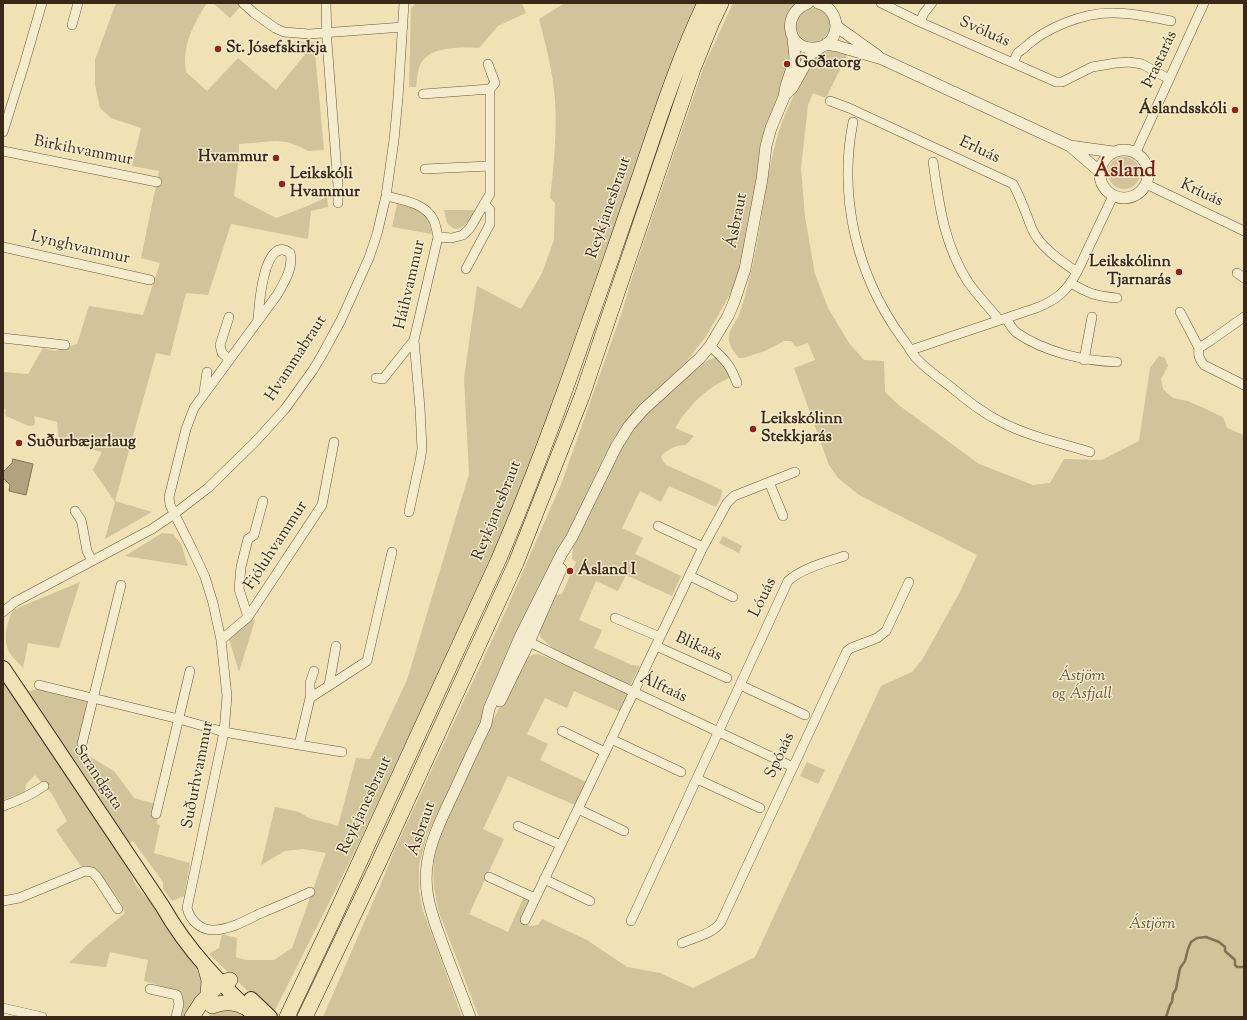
<!DOCTYPE html>
<meta charset="utf-8">
<style>
body{margin:0}
#map{position:relative;width:1247px;height:1020px;overflow:hidden;background:#f0e2b4;font-family:"Sorts Mill Goudy",serif}
canvas{display:block}
.frame{position:absolute;inset:0;border:4px solid #3a2919;pointer-events:none}
</style>
<div id="map">
<canvas width="1247" height="1020"></canvas>
<div class="frame"></div>
</div>
<script>
const ctx = document.querySelector('canvas').getContext('2d');
ctx.lineJoin = 'round';
function fill(path, color) { ctx.fillStyle = color; ctx.fill(path, 'evenodd'); }
function strokePath(path, color, width, dash) { ctx.strokeStyle = color; ctx.lineWidth = width; ctx.lineCap = dash ? 'butt' : 'round'; ctx.setLineDash(dash || []); ctx.stroke(path); }
function drawText(font, color, halo, rows, align = 'center') {
  ctx.font = font + ' "Sorts Mill Goudy",serif'; ctx.lineWidth = 3; ctx.setLineDash([]); ctx.textBaseline = 'middle'; ctx.strokeStyle = halo; ctx.fillStyle = color; for (const [text, x, y, turn = 0] of rows) {
    ctx.save(); ctx.translate(x, y); ctx.rotate((+turn || 0) * Math.PI / 180); ctx.textAlign = isNaN(turn) ? turn : align; if (halo) ctx.strokeText(text, 0, 0); ctx.fillText(text, 0, 0); ctx.restore();
  }
}
const green = new Path2D(`
 M116 3H207C193 25 182 45 186 72L207 91 238 58 276 90 307 52 295 42H314L324 150 308 151 301 147 287 142 276 141 239 144C239 162 236 179 234 196L276 218 305 207 327 197 328 207 311 211 308 239 231 224 208 295 186 293 170 356 156 353 115 501 152 512 105 539 115 502 93 470 102 452 59 441 57 422 34 416C35 421 37 426 29 426L6 416 5 413 6 409 3 408V372L28 374 43 348 55 351 77 344 89 306 143 315 160 263 141 258 159 171 132 166 141 128 111 118 100 108 95 85V60Z
 M213 3H238L241 6 230 18Z
 M416 3H522L526 13 498 26 479 48C461 47 426 45 419 68 417 74 417 81 416 87H409L411 8Z
 M563 3H700L635 169 526 478 468 611 356 849 273 1014 250 993 209 954 219 948 222 934 237 938 236 957 246 960H274L292 948 326 853 303 849 285 851 261 865 275 807 299 812 309 818 338 826 356 758 370 759 407 680 469 474 464 378 477 286 521 309 542 273 554 240 555 203 550 198C554 166 557 133 555 100 553 72 546 46 539 19L563 4Z
 M733 3H798L791 33 788 57 791 66 735 285 707 335 686 362 636 409 625 423 614 438 605 455 562 547 502 670 474 739 427 835 419 865V890L422 908 462 1017H323L380 886 395 849 507 608 562 482 622 312 635 268 704 66Z
 M796 25a17 17 0 1 1 34 0a17 17 0 1 1-34 0Z
 M837 49 849 51 826 98 813 93 808 105 801 168 805 217 815 274 828 308 849 343 864 360 884 361 885 392 900 406 979 464 1033 485 1050 483 1064 459 1102 460 1139 441 1150 368 1159 356 1165 358 1168 366 1161 379 1163 389 1173 398 1188 401 1223 417 1227 428 1244 435V1017H479L440 915C431 882 431 862 442 830L493 720 524 661C528 657 532 654 538 654L570 667 629 694 623 713 574 691 567 708 545 698 527 734 548 744 540 760 588 783 577 806 508 776 483 829 504 839 469 914 508 932 524 896 532 900 521 921 530 926 538 925 542 919 587 940 627 967 660 973 693 988 755 957 881 686 912 672 922 660 960 592 977 555 859 495 838 478 829 465 794 368 815 360 808 343 796 347 791 341H784L765 351 743 358H739C734 352 728 345 729 337 729 329 736 322 739 315 743 304 746 292 749 280 762 231 764 179 779 131 784 116 790 103 797 89 802 79 806 68 813 60 819 52 829 52 837 49Z
 M1108 173a16 16 0 1 1 32 0a16 16 0 1 1-32 0Z
 M397 204C420 209 428 210 432 234L392 227Z
 M444 210H478C471 218 465 229 454 229L447 223Z
 M715 358 720 359 731 377C707 387 688 406 675 428L694 436 686 445C678 444 666 450 661 456L663 461 666 465 722 490 721 497 716 507 669 486 661 502 640 491 622 528 643 538 635 554 681 576 672 596 626 575 618 591 596 581 579 620 602 630 594 648 632 665 640 666 631 684H628L577 661 553 648 541 638 539 631 556 595 562 594 576 562 572 559 573 547 616 457 626 440 638 422 666 393 708 360Z
 M162 533 173 534 181 544 188 566 125 556Z
 M723 536 742 546 739 553 719 543Z
 M80 582 59 648 28 643 23 668C19 663 14 659 10 653 2 641 7 622 13 610Z
 M250 620H255L239 672 229 639Z
 M3 680 54 755 128 869 136 885 142 893 154 904 200 965 204 988 186 1017H179L181 1000 176 990 144 981 148 960 110 952 106 967 69 963 88 944 125 913 121 903 103 878 96 871 80 865 56 830 67 821 52 794 35 775 26 784 25 792 3 800Z
 M47 687 96 702 84 753 114 771 134 798 158 805 157 824 160 825 154 853 190 863 184 896 172 901 163 889V882L133 841 127 844 25 692Z
 M807 762 825 770 818 784 800 776Z
 M226 1007 250 1017H209L210 1015Z`);
const water = new Path2D(`
 M13 459 33 464 26 495 9 491 10 485 3 478V472L12 463Z`);
const stream = new Path2D(`
 M1166 1017 1170 1005 1172 1002 1173 994 1176 989 1180 968 1185 961 1188 949 1191 942 1197 938 1206 937 1219 942 1225 947V951L1235 960V965L1237 967H1244`);
const minor = new Path2D(`
 M243 3 254 13 275 28 284 32 309 34 403 27
 M326 3 327 42 338 186V203
 M881 3 920 22 1056 82H1062L1092 67 1116 63 1129 62 1142 64 1169 79
 M920 22 924 13 932 3
 M72 25 78 3
 M1014 63C1015 60 1015 57 1017 54 1018 52 1022 50 1024 48 1045 28 1084 12 1114 13 1133 13 1152 17 1171 21
 M423 94 490 89
 M830 101 849 108 1013 184C1021 198 1026 214 1032 229 1040 247 1061 261 1077 272
 M853 122C838 198 857 276 902 338 907 344 911 352 916 358 926 369 939 378 951 387 966 400 983 413 1001 422 1028 436 1060 443 1090 452
 M3 132 24 65 42 3
 M3 151 157 182
 M1136 152 1204 3
 M933 162C939 204 944 245 968 282 977 295 989 307 999 320
 M425 169 490 166
 M1146 184 1244 231
 M386 196C403 200 426 203 434 221 436 226 437 232 438 237L414 340 420 408 422 449 420 461 409 512
 M438 237 452 238 463 235 470 228 490 194V89L495 83 488 64
 M3 247 150 280
 M466 269 490 224V210L484 204
 M1237 273 1244 278
 M1071 283C1089 294 1096 296 1117 298
 M1180 312 1199 348C1198 355 1199 359 1204 365L1244 385
 M1006 318C1009 323 1012 329 1017 333 1045 352 1083 361 1117 362
 M258 319C259 305 264 234 290 253 294 267 284 283 277 295L194 408 186 429 169 497 170 505 192 549 205 577 213 603 221 640 227 696 224 732 187 908C190 920 200 930 213 930 229 930 245 921 259 914 276 907 293 900 310 892
 M3 338 65 345
 M710 346C725 360 730 364 737 383
 M1199 348 1210 341 1244 317
 M911 350 1036 308C1057 300 1067 291 1077 272L1113 196
 M229 359 222 353 220 345 229 317
 M1084 360 1092 317
 M376 378 383 379 414 340
 M204 392 207 372
 M769 482 783 516
 M75 511 81 520 82 524 87 551 92 561
 M658 526 703 547
 M690 576 733 597
 M3 612 15 602 152 529 174 514 208 488 256 441 285 409 313 370 322 355 341 320 369 258 377 234 386 196 394 140 398 98 404 3
 M248 617 239 589 241 567 248 539 254 535 263 501
 M615 618 660 637
 M523 639 570 662 793 767
 M221 640 248 617 322 505 334 442
 M656 646 727 678
 M39 685 179 719 224 732 299 745 310 698 367 661 392 552
 M329 685 336 646
 M740 685 805 715
 M310 698V683L314 671
 M562 731 605 752
 M611 739 681 772
 M82 744 121 585
 M299 745 342 752
 M697 779 760 808
 M3 806C18 801 31 795 44 786
 M578 809 624 831
 M156 814 190 671
 M518 826 561 845
 M489 877 535 898
 M544 879 590 901
 M3 901 19 898 85 871 92 872 97 877 118 909
 M525 920 703 547 727 503 734 496 795 472
 M631 921 788 581C802 568 827 562 844 556
 M682 943C695 937 713 934 721 922L847 651 851 648 877 638 886 631 909 582
 M150 989 177 995 179 1004 176 1017
 M3 1008 42 1017`);
const tertiary = new Path2D(`
 M808 3C781 13 787 49 813 48 841 48 844 10 818 3
 M836 26 878 56
 M826 44 837 46 882 59 1070 146 1099 171
 M785 95 792 88 811 54 821 47
 M1070 146 1113 152
 M1100 174a24 24 0 1 1 48 0a24 24 0 1 1-48 0Z
 M500 701 529 642 561 569
 M470 1017C461 992 451 968 442 943 436 926 429 909 427 891 422 854 440 822 455 790 465 768 475 746 486 724L489 709 520 637 562 553 572 537 616 447 629 426 643 410 700 358 710 346 728 316 734 302 745 269 762 179 766 146 771 128 784 97 786 86 795 59 793 37`);
const primary = new Path2D(`
 M3 668 163 907C188 951 220 983 256 1017
 M251 999 270 1017`);
const trunk = new Path2D(`
 M205 966 209 980 208 996
 M212 1006C225 1001 234 1002 247 1008
 M192 1017 201 1003 220 983 230 980
 M287 1017 332 922 498 561C550 440 591 316 634 193 656 129 676 64 705 3
 M305 1017 378 864 516 563 582 396 693 69 712 22 721 3`);
const markers = [
 [218,49,4,"#8f2418"],
 [787,64,4,"#8f2418"],
 [1235,110,4,"#8f2418"],
 [276,158,4,"#8f2418"],
 [282,184,4,"#8f2418"],
 [1179,272,4,"#8f2418"],
 [753,429,4,"#8f2418"],
 [19,443,4,"#8f2418"],
 [570,571,4,"#8f2418"]
];
const streetNames = [
 ["Svöluás",984,33,24],
 ["Þrastarás",1161,60,-65],
 ["Erluás",979,151,25],
 ["Birkihvammur",83,152,11],
 ["Kríuás",1201,194,25],
 ["Reykjanesbraut",610,208,-71],
 ["Ásbraut",738,221,-79],
 ["Lynghvammur",80,249,13],
 ["Háihvammur",411,285,-77],
 ["Hvammabraut",297,359,-57],
 ["Reykjanesbraut",498,511,-68],
 ["Fjóluhvammur",277,546,-57],
 ["Lóuás",764,598,-64],
 ["Blikaás",698,648,24],
 ["Álftaás",663,689,25],
 ["Spóaás",781,756,-65],
 ["Suðurhvammur",199,775,-79],
 ["Strandgata",97,778,56],
 ["Reykjanesbraut",366,806,-65],
 ["Ásbraut",423,829,-71]
];
const poiNames = [
 ["St. Jósefskirkja",226,49],
 ["Goðatorg",795,64],
 ["Áslandsskóli",1227,110,"right"],
 ["Hvammur",268,158,"right"],
 ["Leikskóli",290,175],
 ["Hvammur",290,193],
 ["Leikskólinn",1171,263,"right"],
 ["Tjarnarás",1171,281,"right"],
 ["Leikskólinn",761,420],
 ["Stekkjarás",761,438],
 ["Suðurbæjarlaug",27,443],
 ["Ásland I",578,571]
];
const parkNames = [
 ["Ástjörn",1082,677],
 ["og Ásfjall",1082,695],
 ["Ástjörn",1152,925]
];
const districtNames = [
 ["Ásland",1125,173]
];
fill(green, '#d1c39a');
fill(water, '#b2a37f');
strokePath(water, '#827256', 1);
strokePath(stream, '#827256', 2.5);
strokePath(minor, '#685740', 10);
strokePath(tertiary, '#685740', 12);
strokePath(primary, '#3a2919', 16);
strokePath(trunk, '#3a2919', 16);
strokePath(minor, '#f5ecce', 9);
strokePath(tertiary, '#f5ecce', 11);
strokePath(primary, '#f0e2b4', 14);
strokePath(trunk, '#f0e2b4', 15);
for (const [x, y, r, color] of markers) { const dot = new Path2D(); dot.arc(x, y, r, 0, 2 * Math.PI); ctx.fillStyle = color; ctx.fill(dot); strokePath(dot, '#f5ecce', 1.5); }
drawText('16px', '#3a2919', '#f5ecce', streetNames);
drawText('bold 16px', '#3a2919', '#f5ecce', poiNames, 'left');
drawText('italic 16px', '#605039', '#f5ecce', parkNames);
drawText('bold 20px', '#7a1f14', '#f5ecce', districtNames);
</script>
